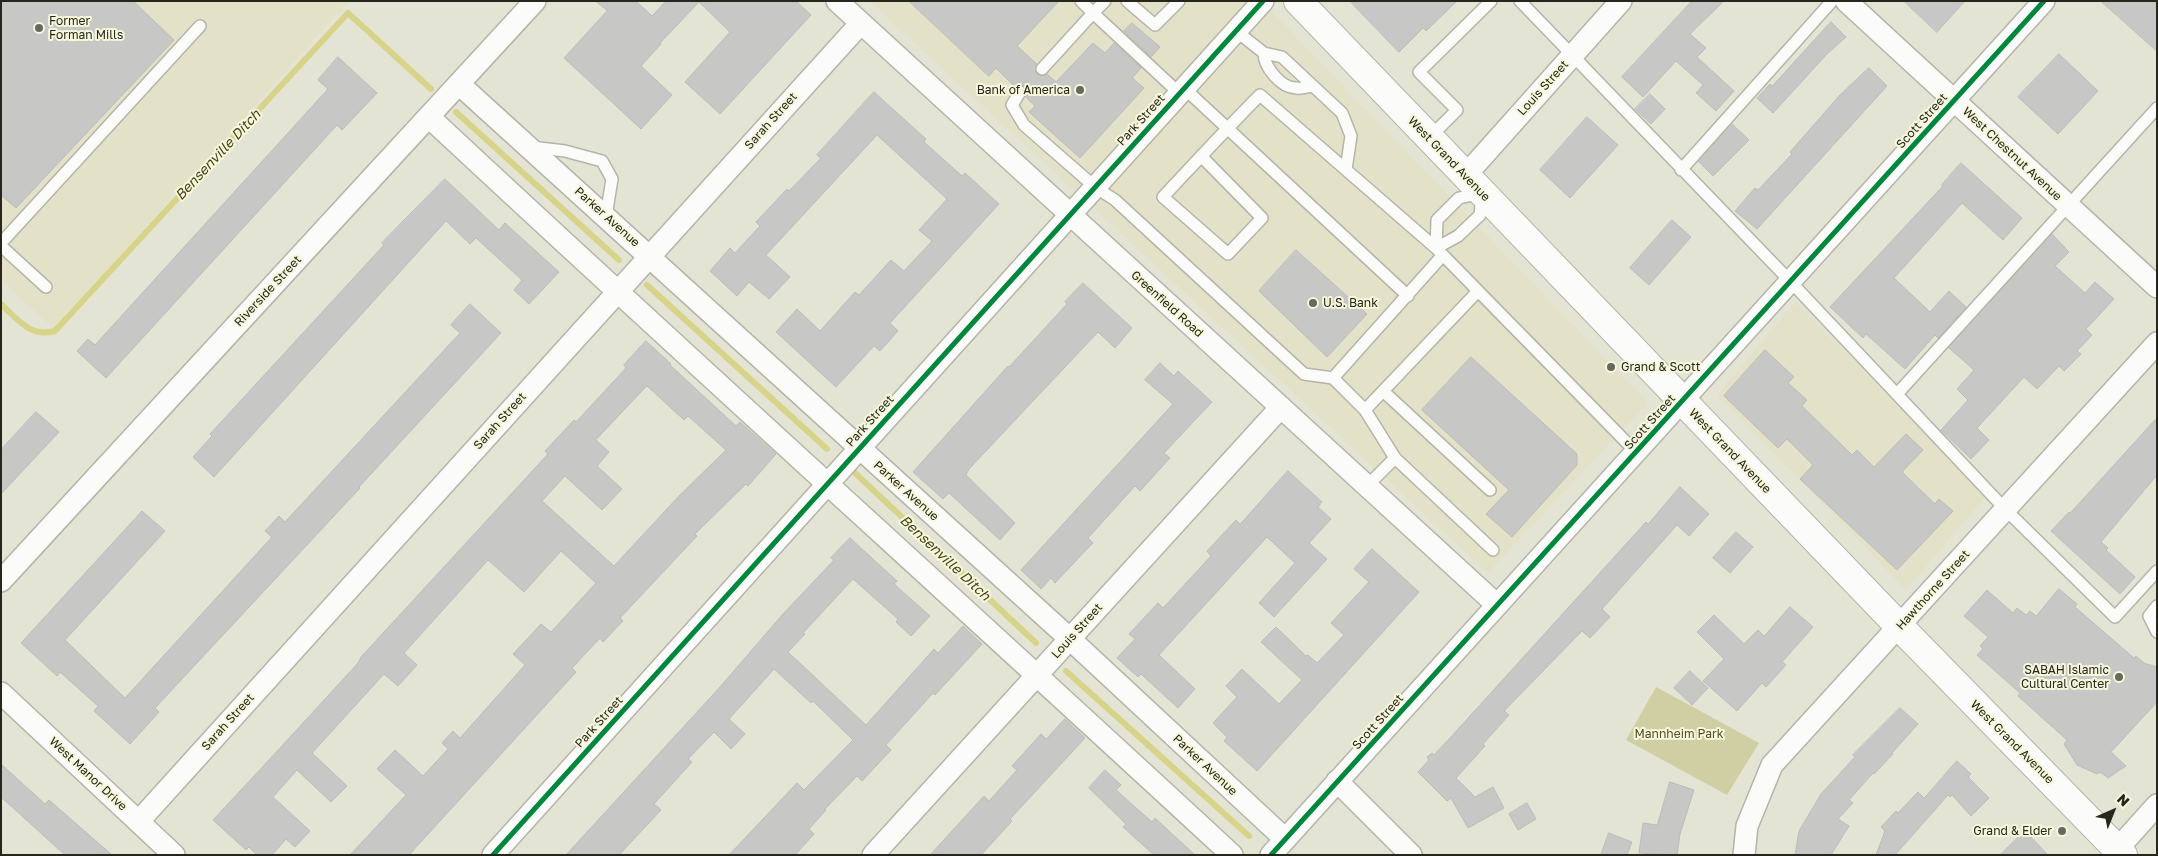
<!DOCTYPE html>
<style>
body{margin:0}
#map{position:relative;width:2158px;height:856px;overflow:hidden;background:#e4e4d5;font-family:"Golos Text",sans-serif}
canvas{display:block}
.frame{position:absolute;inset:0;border:2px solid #26261c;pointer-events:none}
.north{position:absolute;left:2088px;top:786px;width:50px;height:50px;-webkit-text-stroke:4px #f7f7dc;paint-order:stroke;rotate:44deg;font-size:14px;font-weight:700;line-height:20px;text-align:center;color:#26261c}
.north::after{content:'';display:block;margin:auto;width:18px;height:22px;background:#26261c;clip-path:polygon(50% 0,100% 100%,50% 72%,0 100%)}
</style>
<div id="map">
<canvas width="2158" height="856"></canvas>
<div class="frame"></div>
<div class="north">N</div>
</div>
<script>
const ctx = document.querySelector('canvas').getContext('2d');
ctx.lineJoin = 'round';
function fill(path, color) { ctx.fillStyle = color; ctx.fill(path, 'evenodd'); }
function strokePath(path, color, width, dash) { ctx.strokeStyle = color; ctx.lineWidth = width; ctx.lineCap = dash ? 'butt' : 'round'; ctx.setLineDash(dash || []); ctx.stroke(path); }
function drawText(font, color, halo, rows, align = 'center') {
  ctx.font = font + ' "Golos Text",sans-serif'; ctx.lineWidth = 4; ctx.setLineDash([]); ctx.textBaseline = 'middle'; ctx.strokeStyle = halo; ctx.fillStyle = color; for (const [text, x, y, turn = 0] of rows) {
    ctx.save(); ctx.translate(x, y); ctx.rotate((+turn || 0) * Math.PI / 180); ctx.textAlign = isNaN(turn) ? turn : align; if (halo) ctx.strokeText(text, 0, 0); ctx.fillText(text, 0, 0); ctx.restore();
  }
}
const built = new Path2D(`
 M1 1H349L54 329 1 280Z
 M869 1H1262L1648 403 1488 573Z
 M1795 302 1987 495 1906 590 1717 395Z`);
const green = new Path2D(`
 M1656 687 1759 743 1727 795 1626 740Z`);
const stream = new Path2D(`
 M456 112 619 260
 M647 285 827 449
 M1 304C18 320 31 338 55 331L348 13 431 89
 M855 473 1036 643
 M1066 671 1249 836`);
const building = new Path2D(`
 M1 1H133L174 40 16 208 1 195Z
 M596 1H636L652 16 666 1H796L811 15 720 114 685 82 730 32 699 2 660 43 661 44 641 66 672 95 641 129 564 58 607 11Z
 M909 1H1059L1017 46 1037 64 1035 68 1037 74 1041 76 1047 74 1056 82 1093 43 1105 53 1114 43 1141 68 1132 78 1144 88 1080 158 1029 112 1035 106 1026 97 1027 92 1024 86 1020 85 1015 87 996 68 989 76Z
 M1350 1H1457L1426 31 1423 28 1399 52Z
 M1692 1H1724L1690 34 1706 48 1697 57 1734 91 1716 111 1696 93 1703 85 1676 61 1643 97 1622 77Z
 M1904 1H1965L1937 32Z
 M2101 1H2157V51Z
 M1831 22 1846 37 1827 54 1773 113 1757 98 1770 84 1772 86Z
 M1132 23 1160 47 1151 57 1124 31Z
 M2059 54 2098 91 2058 134 2018 97Z
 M338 57 377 93 342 130 337 125 106 378 77 351 88 339 95 345 328 89 318 80Z
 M1869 68 1887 86 1757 229 1735 211 1755 188 1758 190 1792 154 1790 152 1840 95Z
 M874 92 926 139 924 142 962 176 965 173 999 204 890 323 898 331 880 351 874 346 836 387 776 332 797 309 820 331 855 292 859 295 891 260 904 271 932 241 919 230 947 199 877 135 766 255 790 277 769 299 749 282 737 296 710 271 730 248 735 253 760 226 756 222 787 189 789 191 821 158 817 155Z
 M1650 94 1665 109 1651 124 1635 109Z
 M1587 117 1618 145 1570 198 1540 170Z
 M1732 124 1749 140 1713 176 1699 162Z
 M1961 163 2022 218 2003 240 1962 203 1894 278 1930 312 1949 291 1966 307 1938 338 1935 335 1905 369 1866 334 1863 338 1830 307 1943 186 1942 185Z
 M445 179 499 230 505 223 559 272 529 304 514 290 522 280 476 238 470 244 446 221 214 477 193 457 212 436 210 434 384 245 382 243Z
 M1672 220 1691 237 1649 285 1630 268Z
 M2052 234 2069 252 2055 266 2085 293 2095 282 2114 299 2086 329 2092 335 2077 351 2081 354 2064 371 2059 366 2037 389 2024 377 1977 428 1989 440 1971 459 1941 430 1968 400 1957 389 1974 370 1949 348Z
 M1296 250 1367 314 1327 357 1259 291Z
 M1083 283 1132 328 1115 348 1098 332 969 469 966 475 1015 523 1000 540 949 493 943 499 913 472 1008 366 1009 367 1067 304 1065 302Z
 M470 304 501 333 359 487 360 488 155 708 159 712 130 744 94 711 98 706 60 672 57 676 21 643 142 511 165 531 65 640 125 698 272 537 265 531 279 516 285 522 460 333 451 325Z
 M646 341 671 364 670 365 736 426 740 422 776 454 748 486 746 484 695 534 697 536 620 618 623 621 603 642 600 638 572 668 576 672 409 855H350L406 795 377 769 395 750 423 776 448 749 442 743 453 731 460 738 525 665 513 654 541 624 551 632 596 583 561 551 524 592 488 560 404 653 417 665 398 686 384 674 312 753 347 786 331 802 297 770 273 797 310 831 295 847 286 839 272 855H257L249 847 246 850 213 820 281 747 358 663 361 657 548 454 545 451 574 420 576 422 626 368 624 365ZM647 386 684 420 688 416 726 450 678 497 614 566 542 501 565 476 602 510 622 489 597 466 609 452 596 440Z
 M1765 350 1794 377 1788 383 1807 400 1802 406 1852 455 1857 450 1874 467 1906 434 1923 450 1902 472 1935 504 1939 499 1953 511 1897 570 1800 479 1813 465 1787 439 1778 448 1724 396Z
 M1471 357 1577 454V465L1512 537 1486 514 1509 490 1422 410Z
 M1160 363 1174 376 1178 371 1212 402 1164 453 1170 458 1140 491 1135 486 1088 538 1093 543 1087 549 1055 583 1051 578 1041 589 1021 570 1173 404 1145 380Z
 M36 412 59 432 1 494V450Z
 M2157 418V475L2101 542 2108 548 2106 550 2135 577 2120 594 2051 531 2069 512 2070 513Z
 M1288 471 1322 502 1318 507 1331 519 1309 543 1327 559 1274 617 1259 603 1295 563 1267 537 1159 655 1195 689 1178 708 1141 674 1138 677 1117 658 1135 639 1129 634 1158 603 1163 608 1211 556 1207 551 1236 520 1240 524Z
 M1680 487 1709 514 1689 536 1677 525 1602 609 1610 617 1590 638 1582 631 1504 711 1509 715 1483 744 1485 746 1456 778 1475 797 1493 787 1504 808 1468 828 1451 798 1447 801 1418 772 1429 760 1427 757 1432 753 1434 755 1450 738 1646 522 1648 524Z
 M1736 532 1753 547 1730 573 1713 558Z
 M850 538 897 581 894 584 930 616 911 636 896 622 898 619 853 579 803 633 805 634 788 652 866 725 934 649 938 653 963 626 982 644 935 695 933 693 886 745 891 750 862 781 857 776 825 809 826 810 809 829 814 834 795 855H729L797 783 804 790 853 740 813 701 811 703 774 669 729 719 745 734 731 749 714 732 688 759 692 762 654 804 661 810 619 855H566L720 687 783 614 834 560 831 558Z
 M1372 549 1419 592 1257 771 1224 741 1227 737 1213 723 1237 697 1226 686 1242 669 1279 704 1302 680 1261 642 1276 627 1306 656 1308 655 1317 663 1344 635 1331 623 1369 582 1354 569Z
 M2059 589 2077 604 2075 607 2134 658 2136 656 2144 663 2157 667V702L2111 752 2126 766 2108 778 2100 772 2097 774 2077 765 2064 744 2067 740 2018 696 2020 693 1977 655 1983 649 1980 646 1988 637 1964 616 1987 590 2013 613 2017 608 2026 615 2030 611 2036 616Z
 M1790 607 1813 627 1782 662 1786 665 1766 687 1762 683 1737 711 1703 681 1724 659 1697 632 1714 615 1744 644 1758 630 1764 636Z
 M1690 671 1708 688 1692 705 1674 688Z
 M1900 708 1918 724 1892 753 1893 754 1874 774 1873 773 1849 800 1853 803 1838 819 1849 826 1831 855H1795L1799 831 1821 794 1855 757 1853 755Z
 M1065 719 1085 738 1010 819 1012 821 981 855H930L984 796 989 801 1017 770 1012 766 1041 734 1046 739Z
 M1957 761 1971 774 1968 777 1989 798 1971 816 1952 795 1950 797 1948 795 1895 855H1876L1885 831 1881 827 1896 811 1898 813 1918 792 1924 798Z
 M1 764 45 804 49 800 112 855H65L1 797Z
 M1105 770 1121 785 1116 790 1152 822 1155 818 1195 855H1154L1123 827 1126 824 1089 788Z
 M1670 782 1694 790 1680 834 1677 855 1639 853 1643 823 1657 825Z
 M1527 803 1536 819 1518 830 1509 814Z
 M2025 831 2048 855H2000Z
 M1609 833 1632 842 1627 855H1601Z`);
const lane = new Path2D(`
 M1081 1 1093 13 1105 1
 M1127 1 1155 25 1179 1
 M1520 1 1790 281 2006 510 2115 617 2157 571
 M1236 31 1264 53 1282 57 1342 113 1351 136 1346 169
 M1264 53C1264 67 1281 88 1296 88 1301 89 1307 87 1312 86
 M1042 69 1093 13 1179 93
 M1184 88 1408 296
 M1020 92 1012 105 1024 125 1095 187 1115 200 1304 374 1333 378 1365 410 1478 291
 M1429 138 1457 110 1419 72 1491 1
 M531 147 565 151 602 161 612 179 606 216
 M1201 156 1262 218 1228 254 1163 197C1195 163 1227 128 1260 95L1436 248 1636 452
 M1681 170 1832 1
 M1482 193 1480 215 1458 236 1436 248 1437 220 1459 198Z
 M1 243 200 26
 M1 246 46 287
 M1333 378 1443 255
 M1383 391 1490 490
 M1897 394 2157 108
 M1365 410 1395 458 1493 550
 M1367 486 1395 458
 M2157 606 2149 616 2157 632`);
const street = new Path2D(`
 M837 1 1497 605
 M1846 1 2157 287
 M459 84 1070 639 1285 839
 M429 117C695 365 965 608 1232 855
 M1465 176 1621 1
 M1 581 535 1
 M1 693 174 855
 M1337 781 1411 855
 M139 821 861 23
 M493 855 1263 1
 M873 855 1281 407
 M1271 855 2044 1
 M1744 855 1747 826 1772 765 2157 343
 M2112 855 2157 805`);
const secondary = new Path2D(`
 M1298 1 1900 627 2123 855`);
const cycleway = new Path2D(`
 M493 855 1263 1
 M1271 855 2044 1`);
const markers = [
 [39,28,5,"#68685d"],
 [1080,90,5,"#68685d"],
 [1313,303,5,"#68685d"],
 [1611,367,5,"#68685d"],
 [2119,677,5,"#68685d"],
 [2062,831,5,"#68685d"]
];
const poiNames = [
 ["Former",49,21],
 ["Forman Mills",49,35],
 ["Bank of America",1070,90,"right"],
 ["U.S. Bank",1323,303],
 ["Grand & Scott",1621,367],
 ["SABAH Islamic",2109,670,"right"],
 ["Cultural Center",2109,684,"right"],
 ["Grand & Elder",2052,831,"right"]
];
const streetNames = [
 ["Louis Street",1543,88,-48],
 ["Park Street",1141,120,-48],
 ["Sarah Street",771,121,-48],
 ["Scott Street",1922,121,-48],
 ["West Chestnut Avenue",2012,154,43],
 ["West Grand Avenue",1449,159,46],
 ["Parker Avenue",607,217,42],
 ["Riverside Street",268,291,-47],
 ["Greenfield Road",1167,304,42],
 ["Sarah Street",500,421,-48],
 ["Park Street",870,421,-48],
 ["Scott Street",1650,422,-48],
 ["West Grand Avenue",1730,451,46],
 ["Parker Avenue",906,491,42],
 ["Hawthorne Street",1933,590,-48],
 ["Louis Street",1077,631,-48],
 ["Sarah Street",228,722,-48],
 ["Park Street",599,722,-48],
 ["Scott Street",1378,722,-48],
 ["West Grand Avenue",2012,742,45],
 ["Parker Avenue",1205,765,43],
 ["West Manor Drive",88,774,43]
];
const parkNames = [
 ["Mannheim Park",1679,734]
];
const waterNames = [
 ["Bensenville Ditch",218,155,-47],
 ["Bensenville Ditch",945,558,43]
];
fill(built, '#e3e2c9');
fill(green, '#d0cfa4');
strokePath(stream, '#d7d48a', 6);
fill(building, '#c7c8c6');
strokePath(building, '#bbbcba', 1);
strokePath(lane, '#b5b4a8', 14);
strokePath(street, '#b5b4a8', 24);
strokePath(secondary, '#b5b4a8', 30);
strokePath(lane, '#fbfbf9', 11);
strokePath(street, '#fbfbf9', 21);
strokePath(secondary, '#fbfbf9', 28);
strokePath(cycleway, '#00873e', 5);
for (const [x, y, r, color] of markers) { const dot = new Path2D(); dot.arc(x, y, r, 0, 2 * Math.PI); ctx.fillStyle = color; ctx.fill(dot); strokePath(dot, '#f7f7dc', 2); }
drawText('12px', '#26261c', '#f7f7dc', poiNames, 'left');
drawText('12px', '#26261c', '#f7f7dc', streetNames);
drawText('12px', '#4f4d23', '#f7f7dc', parkNames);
drawText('italic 14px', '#47451b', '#f7f7dc', waterNames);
</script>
